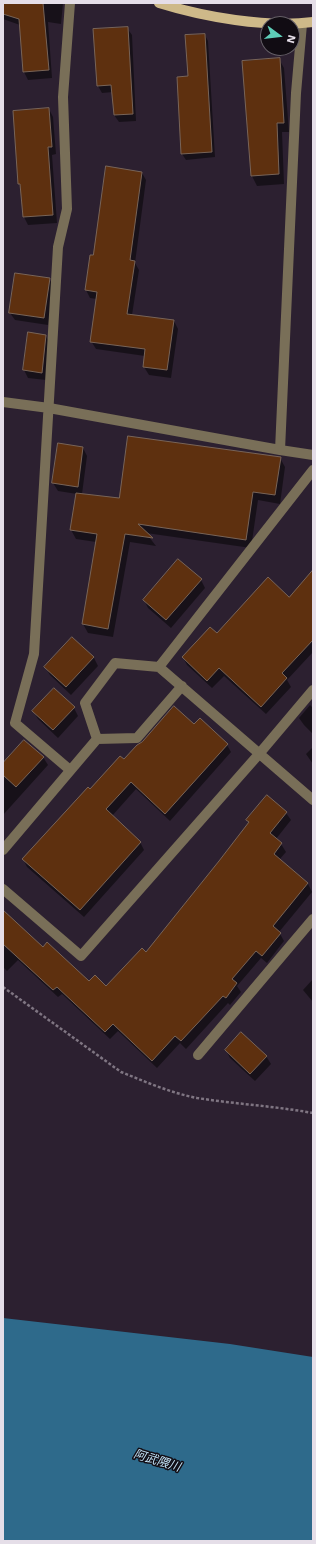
<!DOCTYPE html>
<meta charset="utf-8">
<style>
body{margin:0}
#map{position:relative;width:316px;height:1544px;overflow:hidden;background:#2c2030;font-family:"Work Sans",sans-serif}
canvas{display:block}
.frame{position:absolute;inset:0;border:4px solid #e5dee8;pointer-events:none}
.north{position:absolute;left:260px;top:16px;width:40px;height:40px;box-sizing:border-box;background:#110c13;border:1px solid #666068;border-radius:50%;rotate:105deg;font-size:11px;font-weight:700;line-height:16px;text-align:center;color:#e5dee8}
.north::after{content:'';display:block;margin:auto;width:14px;height:18px;background:#5eceb8;clip-path:polygon(50% 0,100% 100%,50% 72%,0 100%)}
</style>
<div id="map">
<canvas width="316" height="1544"></canvas>
<div class="frame"></div>
<div class="north">N</div>
</div>
<script>
const ctx = document.querySelector('canvas').getContext('2d');
ctx.lineJoin = 'round';
function fill(path, color) { ctx.fillStyle = color; ctx.fill(path, 'evenodd'); }
function strokePath(path, color, width, dash) { ctx.strokeStyle = color; ctx.lineWidth = width; ctx.lineCap = dash ? 'butt' : 'round'; ctx.setLineDash(dash || []); ctx.stroke(path); }
function drawText(font, color, halo, rows, align = 'center') {
  ctx.font = font + ' "Work Sans","Noto Sans JP",sans-serif'; ctx.lineWidth = 3; ctx.setLineDash([]); ctx.textBaseline = 'middle'; ctx.strokeStyle = halo; ctx.fillStyle = color; for (const [text, x, y, turn = 0] of rows) {
    ctx.save(); ctx.translate(x, y); ctx.rotate((+turn || 0) * Math.PI / 180); ctx.textAlign = isNaN(turn) ? turn : align; if (halo) ctx.strokeText(text, 0, 0); ctx.fillText(text, 0, 0); ctx.restore();
  }
}
const water = new Path2D(`
 M3 1318 230 1344 313 1357V1541H3Z`);
const shadow = new Path2D(`
 M3 3H63L61 24 48 22 52 78 28 80 24 72 20 25 3 19Z
 M127 28 132 35 136 121 119 122 114 115 113 92 102 93 98 86 94 30Z
 M205 35 208 41 215 157 186 160 182 154 189 77Z
 M279 59 284 68 289 132H282L284 184 257 186 252 176 243 61Z
 M49 109 53 117 56 154 52 155 57 223 28 225 24 217 21 188 19 184 14 112Z
 M142 173 146 180 135 263 139 270 132 315 174 321 178 329 171 378 149 375 144 367 145 356 96 349 91 341 97 299 90 298 86 290 94 256Z
 M49 279 54 287 48 325 15 320 10 313Z
 M46 336 50 344 46 380 28 378 24 370Z
 M59 445 83 448 87 456 82 494 120 499 280 458 285 467 280 504 258 500 251 548 146 533 156 546 130 542 113 637 88 633 83 624 96 542 76 539 71 530 77 494 58 491 53 483Z
 M313 572V652L287 680 291 687 266 714 224 676 212 688 187 665 183 657 217 634 289 598Z
 M201 580 205 588 171 628 148 608 144 600Z
 M72 638 94 658 98 666 71 695 50 675 45 667Z
 M310 705 313 708V734L304 725 299 718Z
 M74 708 78 716 58 738 38 719 33 711Z
 M194 726 227 745 231 752 170 821 136 789 112 816 140 842 144 850 84 917 27 867 23 859 90 790 124 761Z
 M313 747V764L306 754Z
 M43 757 48 765 3 815V764Z
 M267 797 286 813 291 820 276 839 281 844 286 852 279 860 308 884 312 892 279 932 284 941 267 963 261 958 237 986 241 992 230 1005 228 1003 186 1049 180 1043 157 1068 118 1031 110 1039 62 994 58 997 18 960 7 971 3 967V911L43 948 89 983 106 988 146 953 249 823 247 820Z
 M313 979V1002L303 990Z
 M226 1050 266 1056 271 1064 255 1081 230 1058Z`);
const building = new Path2D(`
 M3 3H43L49 70 23 72 19 19 3 14Z
 M128 27 133 114 114 115 111 85 97 86 93 29Z
 M205 34 212 152 181 154 177 77 188 76 185 35Z
 M280 58 284 123H277L279 174 251 176 242 61Z
 M49 108 52 147H48L53 215 23 217 20 184H18L13 111Z
 M106 166 142 172 130 260 135 261 127 314 174 320 167 370 143 367 145 349 90 342 97 292 85 290 90 255H93Z
 M15 273 50 278 44 318 9 313Z
 M28 332 46 335 42 373 23 370Z
 M128 436 281 457 275 495 253 492 246 540 138 524 153 538 125 534 108 629 82 624 97 534 70 530 76 493 119 498Z
 M58 443 83 447 78 487 52 483Z
 M178 559 202 579 166 620 143 600Z
 M313 570V640L282 673 287 678 261 707 219 668 207 681 182 657 210 627 217 633 268 577 289 597Z
 M72 637 94 657 66 687 44 667Z
 M54 688 75 707 53 730 32 711Z
 M174 706 194 724 200 718 228 744 165 814 131 782 106 809 141 842 80 910 22 859 88 787 90 789 120 756 124 759 137 745 142 742Z
 M24 740 44 757 16 787 3 775V763Z
 M267 795 287 812 270 833 282 843 274 854 308 883 273 926 281 933 262 956 256 951 232 979 237 983 226 998 223 996 181 1041 175 1036 152 1061 113 1024 105 1032 57 987 53 990 3 944V910L43 947 47 942 89 981 95 975 106 986 142 948 146 952 219 861 249 822 246 820Z
 M241 1032 267 1056 250 1074 225 1050Z`);
const path = new Path2D(`
 M3 987 121 1072C146 1082 171 1093 197 1098 235 1104 274 1106 313 1113`);
const minor = new Path2D(`
 M70 3 63 97 67 209 58 247 34 654 15 723 70 770
 M3 402 49 408 280 450 296 93 302 24
 M280 450 313 455
 M313 470 159 667 313 800
 M97 739 85 703 115 663 159 667
 M3 850 97 739 137 738 182 686
 M3 889 81 956 259 754 313 690
 M198 1055 313 919`);
const major = new Path2D(`
 M159 3C204 17 266 28 313 22`);
const waterNames = [
 ["阿武隈川",157,1461,17]
];
fill(water, '#2e6a8b');
fill(shadow, '#0007');
fill(building, '#5e300f');
strokePath(building, '#786458', 1);
strokePath(path, '#7f7582', 2.5, [3, 2]);
strokePath(minor, '#796f58', 10);
strokePath(major, '#ceb989', 10);
drawText('italic 12px', '#c3e4f8', '#110c13', waterNames);
</script>
